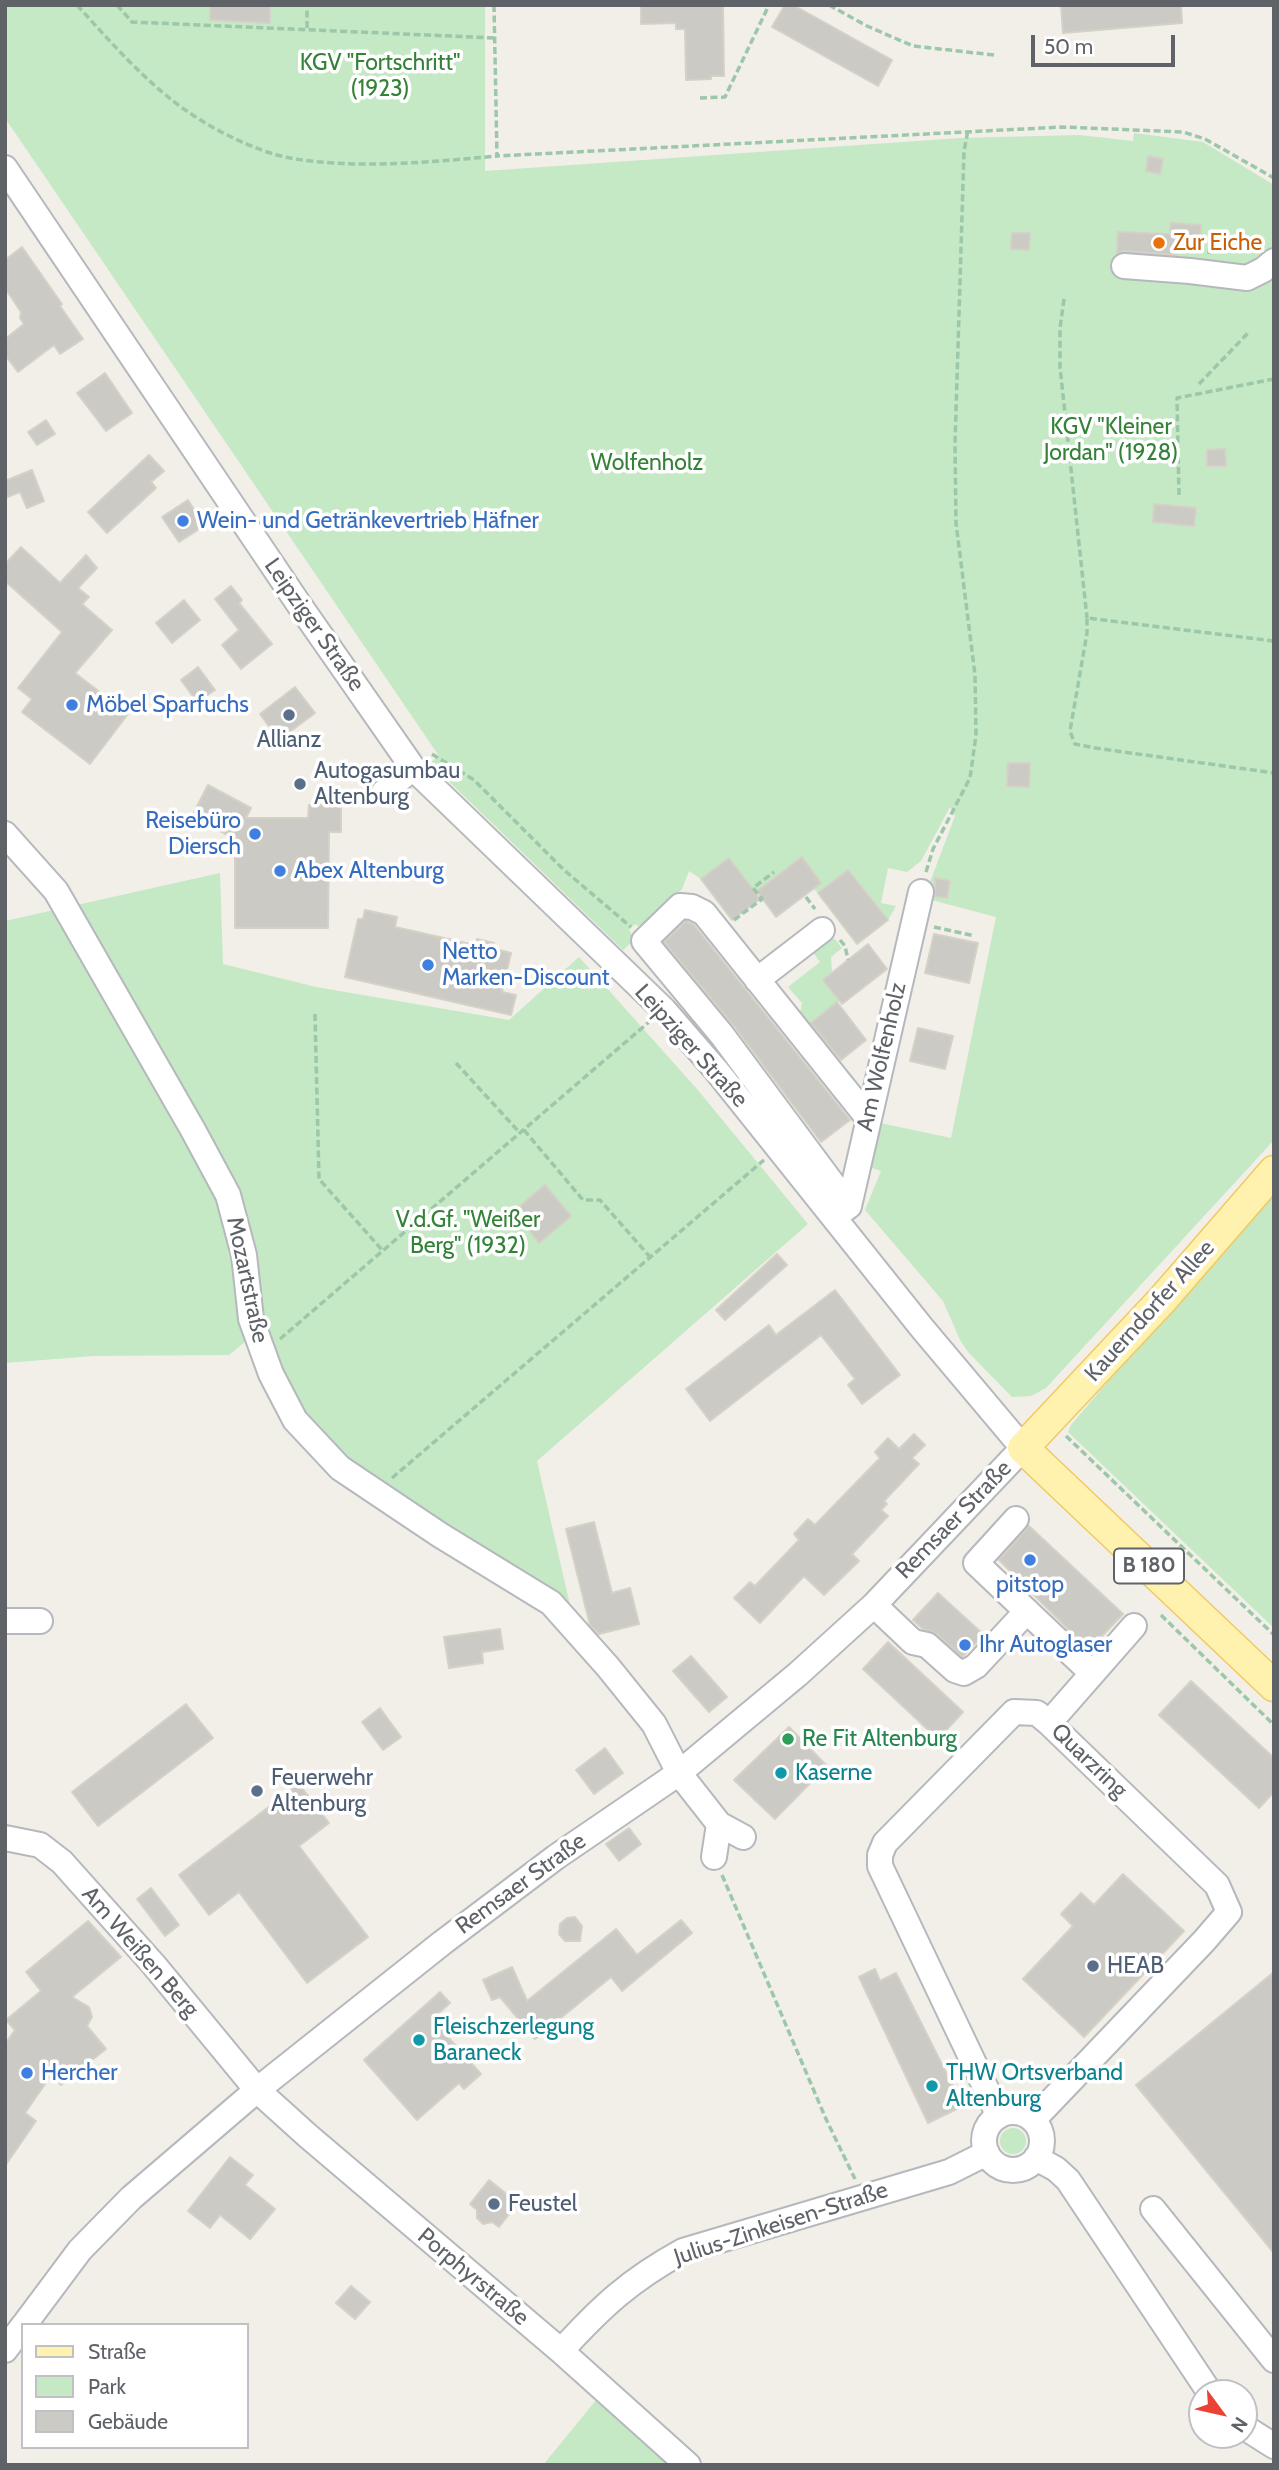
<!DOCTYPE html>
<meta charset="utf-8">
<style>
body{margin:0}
#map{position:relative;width:1279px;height:2470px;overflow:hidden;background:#f1efe8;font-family:Cabin,sans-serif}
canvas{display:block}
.frame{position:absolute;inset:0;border:7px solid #5f6368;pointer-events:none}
.legend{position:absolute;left:21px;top:2323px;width:228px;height:126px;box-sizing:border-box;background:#fff;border:2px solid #bfc1c3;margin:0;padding:9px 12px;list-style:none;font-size:21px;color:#5f6368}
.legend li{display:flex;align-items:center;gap:14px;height:35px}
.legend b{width:35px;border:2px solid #bfc1c3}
.north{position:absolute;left:1188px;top:2379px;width:70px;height:70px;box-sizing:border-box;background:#fff;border:2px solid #bfc1c3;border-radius:50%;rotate:123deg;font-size:19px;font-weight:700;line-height:28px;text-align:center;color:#5f6368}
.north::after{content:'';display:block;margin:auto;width:24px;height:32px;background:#ea4335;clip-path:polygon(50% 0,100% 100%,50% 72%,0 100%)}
.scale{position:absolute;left:1031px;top:35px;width:144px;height:32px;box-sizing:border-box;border:4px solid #5f6368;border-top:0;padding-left:9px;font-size:21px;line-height:24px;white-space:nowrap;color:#5f6368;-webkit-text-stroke:5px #fff;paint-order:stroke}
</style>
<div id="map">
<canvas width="1279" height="2470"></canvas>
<div class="frame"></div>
<ul class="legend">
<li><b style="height:9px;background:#fff2af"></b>Straße</li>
<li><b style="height:19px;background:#c5e8c5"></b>Park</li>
<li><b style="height:19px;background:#cccac5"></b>Gebäude</li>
</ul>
<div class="north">N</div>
<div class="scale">50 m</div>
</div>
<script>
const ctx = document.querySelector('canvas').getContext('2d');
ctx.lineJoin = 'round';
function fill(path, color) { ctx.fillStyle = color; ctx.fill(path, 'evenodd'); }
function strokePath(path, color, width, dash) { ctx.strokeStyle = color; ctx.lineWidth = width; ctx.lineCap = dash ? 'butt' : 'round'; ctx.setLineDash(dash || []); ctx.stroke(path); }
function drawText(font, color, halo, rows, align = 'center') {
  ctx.font = font + ' Cabin,sans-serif'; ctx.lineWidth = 7; ctx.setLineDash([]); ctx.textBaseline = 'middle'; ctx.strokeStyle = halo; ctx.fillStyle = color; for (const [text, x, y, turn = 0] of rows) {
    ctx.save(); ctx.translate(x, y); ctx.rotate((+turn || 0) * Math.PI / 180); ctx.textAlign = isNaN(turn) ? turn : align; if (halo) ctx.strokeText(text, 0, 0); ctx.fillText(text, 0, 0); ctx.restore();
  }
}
const green = new Path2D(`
 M5 5H485V171L960 138 1079 135 1133 141 1134 133 1203 142 1274 185V1140L1046 1388 1031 1396 1012 1397 968 1352 960 1340 943 1301 865 1210 881 1171 869 1167 880 1123 951 1138 996 917 924 898 955 816 950 807 921 861 907 872 888 868 881 903 896 906 888 920 849 870 818 893 814 889 821 883 802 858 755 893 729 858 701 879 689 871 682 889 643 929 635 924 629 930 635 939 623 950 430 763 439 756 5 118Z
 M220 873 223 964 316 987 509 1020 579 957 697 1089 808 1224 537 1461 570 1605 354 1465 317 1429 286 1381 263 1327 229 1355 93 1356 5 1363V921Z
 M827 939H835L842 948 831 957 832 973 823 980 839 1001 810 1023 819 1034H812L799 1018 802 1003 788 987 820 962 812 951Z
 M1274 1186V1628L1068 1432 1071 1425Z
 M1000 2141a13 13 0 1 1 26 0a13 13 0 1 1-26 0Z
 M597 2399 673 2465H543Z`);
const building = new Path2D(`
 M210 5 270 6V23L210 20Z
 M641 5H723L724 76H711V79L686 80 685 29H676V23L641 24Z
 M785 5H793L892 60 878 86 772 27Z
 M1061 5H1181L1182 23 1063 33Z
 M1148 156 1163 159 1160 174 1146 171Z
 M1171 223 1201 225 1200 253 1177 252V255L1125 251 1117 253 1118 232 1170 234Z
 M1012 233H1030L1029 250 1011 249Z
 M22 247 62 304 60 306 83 339 60 354 54 345 18 372 5 355V339L24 324 20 318 21 312 5 288V260Z
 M105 373 132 413 106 431 77 393Z
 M46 420 55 434 37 445 28 432Z
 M1225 449 1226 466H1207V450Z
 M149 455 164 471 151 482 156 488 107 533 88 512Z
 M32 470 44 501 27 508 20 492 5 498V481Z
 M188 500 204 526 179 542 162 517Z
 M1154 504 1196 508 1194 526 1153 522Z
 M21 547 60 583 86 555 97 568 78 588 89 597 82 604 112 630 75 673 128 714 90 764 22 712 32 699 18 688 62 632 5 581V564Z
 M231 586 242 600 239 603 272 644 241 669 222 645 239 630 215 599Z
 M184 600 200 620 172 643 156 623Z
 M198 667 215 690 197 702 181 680Z
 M295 687 315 713 279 740 260 714Z
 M1008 763H1030L1029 787 1007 786Z
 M208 785 251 808 246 818H308L309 805H341V832H329L328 928H235V839L192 816Z
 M802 857 821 883 776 917 757 891Z
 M729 858 760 899 732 920 701 879Z
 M848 870 888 920 857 944 818 893Z
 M935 878 950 881 947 898 935 896Z
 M365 910 397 917 395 927 475 945 477 939 494 943 492 948 511 953 502 992 516 995 511 1015 345 977 358 919H363Z
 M686 921 694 925 850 1120 821 1142 734 1026 664 942Z
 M934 934 978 943 969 983 925 973Z
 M868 944 887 969 842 1004 823 980Z
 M837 1002 866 1040 841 1060 811 1023Z
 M918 1028 953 1036 945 1069 910 1061Z
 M545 1185 571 1216 539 1243 529 1230 534 1225 519 1207Z
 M777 1254 787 1265 725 1320 716 1310Z
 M835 1290 900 1375 862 1404 848 1385 855 1379 821 1335 710 1421 686 1389 769 1325 776 1335Z
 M914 1434 925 1445 912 1458 919 1464 884 1501 887 1504 881 1510 888 1516 852 1554 859 1561 824 1595 804 1576 760 1623 734 1598 750 1582 755 1586 799 1540 794 1534 808 1519 815 1525 880 1458 875 1452 888 1438 899 1449Z
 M594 1522 612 1593 630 1588 639 1624 599 1634 590 1625 566 1529Z
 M1029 1526 1123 1614 1089 1650 999 1560Z
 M938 1593 984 1635 962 1657 937 1634 923 1629 913 1620Z
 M500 1629 503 1649 482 1652 483 1663 449 1668 444 1637Z
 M888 1642 963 1712 938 1739 863 1669Z
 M691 1656 727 1697 709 1712 673 1671Z
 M1191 1681 1274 1758V1792L1259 1808 1159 1715Z
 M186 1704 213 1738 98 1826 72 1792Z
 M380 1708 401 1737 383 1750 362 1722Z
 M789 1727 827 1766 775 1819 734 1780Z
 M605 1748 623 1773 594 1794 576 1770Z
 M299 1784 329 1823 299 1846 368 1937 307 1983 239 1892 209 1915 179 1875Z
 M629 1828 641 1844 619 1861 606 1844Z
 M1123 1874 1184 1931 1084 2037 1023 1979 1073 1926 1061 1914 1081 1893 1094 1905Z
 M151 1888 179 1925 165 1936 137 1899Z
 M575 1917 582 1926 580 1941H565L559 1934 560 1924 567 1918Z
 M681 1920 692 1933 622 1991 611 1977 535 2039 500 1997 492 2000 483 1980 512 1967 527 2001 616 1929 637 1955Z
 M88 1921 121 1957 72 1997 89 2007 92 2017 87 2026 106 2049 61 2085 52 2074 25 2113 36 2121 5 2166V2044L15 2030 6 2020 41 1991 26 1972Z
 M875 1969 880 1981 896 1973 963 2106 928 2123 859 1977Z
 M1274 1972V2253L1136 2085Z
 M440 1992 450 2003 432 2019 481 2074 464 2089 459 2083 417 2120 364 2060Z
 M230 2157 253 2175 245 2185 275 2209 250 2239 220 2215 210 2228 188 2211Z
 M489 2180 518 2203 499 2227 492 2222 483 2224 477 2218V2210L470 2204Z
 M351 2286 370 2302 355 2319 336 2303Z`);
const path = new Path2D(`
 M77 5C106 37 134 69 167 96 199 123 253 152 295 159 362 169 430 162 497 156
 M117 5 132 22 495 38
 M494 5 497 156 1062 127 1183 132 1205 139 1274 178
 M829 5 867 26 913 46 994 55
 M307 28V5
 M700 98 725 97 769 5
 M1209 254 1211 234
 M1064 299 1060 328V367L1087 618
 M1199 384 1248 333
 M1179 495 1177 398 1274 379
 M1274 641 1087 618V633L1070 731 1075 744 1095 748 1274 773
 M432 754 474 780 564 870 631 927
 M926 872 933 849 970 778 976 735 975 675 956 523 955 444 964 151 968 130
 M806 897 815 909
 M734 920 762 899 753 888 774 872
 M934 927 975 936
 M840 940 845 946 848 960
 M315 1014 319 1179 383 1251
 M456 1063 520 1133
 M524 1130 583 1200H600L650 1257
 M280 1339 649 1022
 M1066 1436 1274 1635
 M392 1478 764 1160
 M1161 1615 1274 1725
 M722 1875 826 2119 855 2179`);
const minor = new Path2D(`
 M5 168 298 603 413 768 664 1010 716 1070 922 1328 1023 1448 874 1605 798 1674 679 1773 556 1857 442 1943 257 2090 131 2198 80 2250 24 2325
 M1124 266 1190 271 1247 278 1263 270 1274 261
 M384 792 413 768
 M5 834 56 891 193 1130 228 1195 244 1255 251 1319 271 1374 295 1420 340 1468 440 1535 551 1603 608 1667 654 1724 679 1773 719 1824 743 1837
 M757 980 822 930
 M849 1206 722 1035 644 941 680 906 692 907 704 913 868 1118
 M841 1212 849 1206 921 892
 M1016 1519 976 1563 1092 1673
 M874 1605 913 1642 927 1645 955 1670 964 1673 976 1666 1027 1611
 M5 1621H40
 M1049 1723 1134 1626
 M5 1838 40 1845 62 1862 154 1965 257 2090 308 2136 561 2351 688 2465
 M714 1857 719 1824
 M984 2141a29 29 0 1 1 58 0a29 29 0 1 1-58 0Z
 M999 2116 880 1866V1855L885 1843 1014 1712 1037 1713 1049 1723 1217 1885 1229 1912 1204 1941 1033 2120
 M1036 2158 1056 2169 1068 2180 1210 2393
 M1153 2209 1274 2360
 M5 2350 23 2326
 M561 2351C601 2307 630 2280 683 2251L949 2172 987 2153
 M1244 2427 1274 2446`);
const major = new Path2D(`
 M1274 1171 1162 1300 1023 1448 1274 1686`);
const markers = [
 [1159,243,7,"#e8710a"],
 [183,521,7,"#3f7fe0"],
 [72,705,7,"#3f7fe0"],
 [289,715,7,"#5c6f8a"],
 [300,784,7,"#5c6f8a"],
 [255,834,7,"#3f7fe0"],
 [280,871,7,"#3f7fe0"],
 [428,965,7,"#3f7fe0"],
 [1030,1560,7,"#3f7fe0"],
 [965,1645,7,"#3f7fe0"],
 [788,1739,7,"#2e9e5b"],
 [781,1773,7,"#0f9aa8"],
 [257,1791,7,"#5c6f8a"],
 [1093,1966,7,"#5c6f8a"],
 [419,2040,7,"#0f9aa8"],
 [27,2073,7,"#3f7fe0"],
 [932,2086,7,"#0f9aa8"],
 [494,2204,7,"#5c6f8a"]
];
const shields = [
 [1149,1566,70]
];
const shieldNames = [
 ["B 180",1149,1566]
];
const parkNames = [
 ["KGV \"Fortschritt\"",380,63],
 ["(1923)",380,89],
 ["KGV \"Kleiner",1111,427],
 ["Jordan\" (1928)",1111,453],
 ["Wolfenholz",647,463],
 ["V.d.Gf. \"Weißer",468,1220],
 ["Berg\" (1932)",468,1246]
];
const foodNames = [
 ["Zur Eiche",1173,243]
];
const shopNames = [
 ["Wein- und Getränkevertrieb Häfner",197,521],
 ["Möbel Sparfuchs",86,705],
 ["Reisebüro",241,821,"right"],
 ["Diersch",241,847,"right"],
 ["Abex Altenburg",294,871],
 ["Netto",442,952],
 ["Marken-Discount",442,978],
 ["pitstop",1030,1585,"center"],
 ["Ihr Autoglaser",979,1645],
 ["Hercher",41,2073]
];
const streetNames = [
 ["Leipziger Straße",314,625,55],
 ["Leipziger Straße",691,1046,48],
 ["Am Wolfenholz",882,1057,-77],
 ["Mozartstraße",247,1280,78],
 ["Kauerndorfer Allee",1150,1311,-48],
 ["Remsaer Straße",954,1520,-46],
 ["Quarzring",1089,1761,44],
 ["Remsaer Straße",521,1884,-36],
 ["Am Weißen Berg",140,1952,49],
 ["Julius-Zinkeisen-Straße",781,2224,-18],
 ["Porphyrstraße",473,2277,40]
];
const serviceNames = [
 ["Allianz",289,740,"center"],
 ["Autogasumbau",314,771],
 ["Altenburg",314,797],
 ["Feuerwehr",271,1778],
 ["Altenburg",271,1804],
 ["HEAB",1107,1966],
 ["Feustel",508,2204]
];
const leisureNames = [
 ["Re Fit Altenburg",802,1739]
];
const cultureNames = [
 ["Kaserne",795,1773],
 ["Fleischzerlegung",433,2027],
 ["Baraneck",433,2053],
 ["THW Ortsverband",946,2073],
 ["Altenburg",946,2099]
];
fill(green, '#c5e8c5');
fill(building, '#cccac5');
strokePath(building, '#d6d1c6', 2);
strokePath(minor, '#b5b8bc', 28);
strokePath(major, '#f2c960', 33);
strokePath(path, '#9cc7a9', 3.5, [7, 3.5]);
strokePath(minor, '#fff', 24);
strokePath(major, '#fff2af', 30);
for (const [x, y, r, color] of markers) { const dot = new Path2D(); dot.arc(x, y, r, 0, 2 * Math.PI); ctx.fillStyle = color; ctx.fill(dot); strokePath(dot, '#fff', 2.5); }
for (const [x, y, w] of shields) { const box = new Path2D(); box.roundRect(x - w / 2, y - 17.5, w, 35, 5); ctx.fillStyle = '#fff'; ctx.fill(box); strokePath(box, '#5f6368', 2); }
drawText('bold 21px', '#5f6368', null, shieldNames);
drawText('23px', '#348238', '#fff', parkNames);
drawText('23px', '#c56008', '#fff', foodNames, 'left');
drawText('23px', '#366cbe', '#fff', shopNames, 'left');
drawText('23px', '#5f6368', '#fff', streetNames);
drawText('23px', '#4e5e75', '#fff', serviceNames, 'left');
drawText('23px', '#27864d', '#fff', leisureNames, 'left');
drawText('23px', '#0d838f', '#fff', cultureNames, 'left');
</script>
